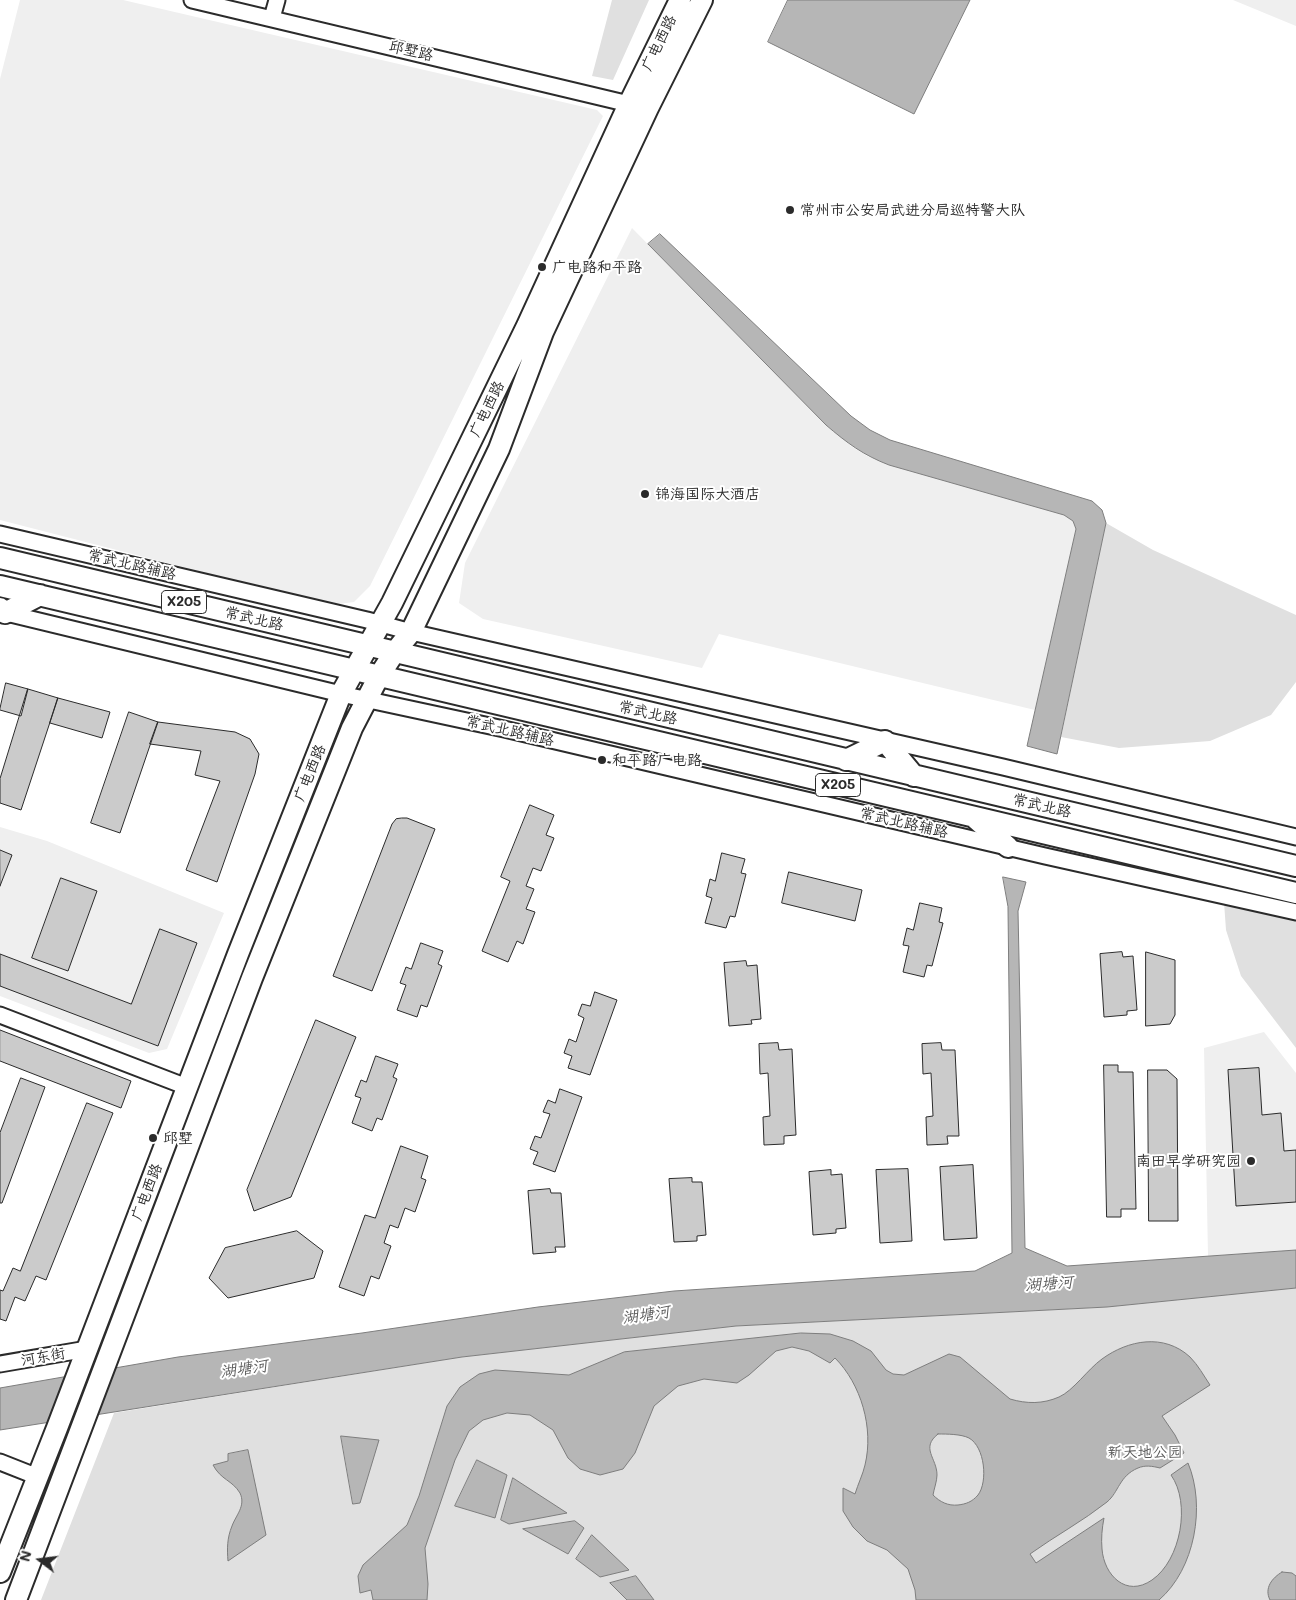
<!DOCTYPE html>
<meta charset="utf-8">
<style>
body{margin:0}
#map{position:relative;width:1296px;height:1600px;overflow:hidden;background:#fff;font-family:Mali,sans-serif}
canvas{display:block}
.north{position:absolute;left:15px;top:1535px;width:50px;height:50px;-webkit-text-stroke:4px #fff;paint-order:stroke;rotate:285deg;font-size:14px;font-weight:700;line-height:20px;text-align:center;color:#2b2b2b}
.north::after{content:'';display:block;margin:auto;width:18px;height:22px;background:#2b2b2b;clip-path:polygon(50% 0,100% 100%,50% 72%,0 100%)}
</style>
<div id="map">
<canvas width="1296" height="1600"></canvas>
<div class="north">N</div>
</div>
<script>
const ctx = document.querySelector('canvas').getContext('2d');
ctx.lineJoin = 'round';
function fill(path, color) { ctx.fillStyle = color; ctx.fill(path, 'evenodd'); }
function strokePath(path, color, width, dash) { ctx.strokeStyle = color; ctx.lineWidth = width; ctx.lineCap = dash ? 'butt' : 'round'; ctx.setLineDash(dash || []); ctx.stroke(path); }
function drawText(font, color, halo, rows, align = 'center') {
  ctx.font = font + ' Mali,"LXGW WenKai TC",sans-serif'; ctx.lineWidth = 4; ctx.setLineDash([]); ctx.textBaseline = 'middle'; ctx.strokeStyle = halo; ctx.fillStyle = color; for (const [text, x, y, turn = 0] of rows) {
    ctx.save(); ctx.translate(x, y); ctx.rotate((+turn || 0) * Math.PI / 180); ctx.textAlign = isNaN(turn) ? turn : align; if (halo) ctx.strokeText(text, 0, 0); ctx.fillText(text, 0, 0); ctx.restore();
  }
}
const built = new Path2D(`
 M20 0H123L597 110 603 116 370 586 354 602 331 605 0 520V79Z
 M1233 0H1296V26Z
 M632 228 826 425 851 446 869 457 889 465 1064 515 1073 521 1076 529 1035 710 719 634 702 668 483 619 459 603 465 563Z
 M0 827 47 841 224 913 167 1049 149 1053 0 996Z
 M1264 1032 1296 1073V1250L1208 1256 1204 1048Z`);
const green = new Path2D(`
 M612 0H649L613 80 592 76Z
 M1106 523 1153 550 1296 615V682L1271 715 1210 741 1119 748 1061 737Z
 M1224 902 1296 920V1048L1241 976 1226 930Z
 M1296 1288V1600H41L114 1413 462 1357 736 1326 1107 1307Z`);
const water = new Path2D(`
 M788 0H970L914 114 768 42Z
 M660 234 851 416 870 430 890 440 1092 501 1102 510 1106 523 1057 754 1027 746 1076 529 1073 521 1064 515 889 465C863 455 847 443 826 425L648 244Z
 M1003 877 1026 882 1018 911 1025 1248 1067 1266 1296 1250V1288L1107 1307 736 1326 462 1357 0 1430V1388L178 1357 362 1333 538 1307 674 1291 975 1271 1012 1253 1008 907Z
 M801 1333 830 1334 853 1341 871 1351 886 1370 893 1374 904 1375 949 1354 960 1357 1010 1399C1027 1404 1043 1404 1059 1397 1073 1391 1088 1369 1102 1359 1128 1340 1164 1333 1190 1357 1198 1365 1204 1376 1210 1385L1162 1416 1175 1435 1184 1453 1160 1468C1152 1466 1145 1465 1138 1468 1119 1476 1119 1492 1107 1502 1083 1521 1055 1536 1030 1554L1036 1563 1104 1518C1102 1528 1101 1539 1102 1549 1104 1575 1126 1598 1152 1580 1181 1560 1191 1503 1171 1475L1188 1463C1206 1506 1195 1569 1159 1600H916L915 1590 908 1569 887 1550 867 1541 853 1527 843 1511V1488L855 1494C858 1484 863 1474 865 1465 874 1428 861 1384 835 1358L830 1363 809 1351 792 1347 776 1351 749 1375 737 1383 704 1379 678 1386 654 1406 635 1453 623 1469 600 1475 580 1469 568 1458 553 1430 530 1415 507 1413 483 1420 469 1431 455 1460 425 1548 428 1584 427 1600H373L371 1590 360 1593 358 1576 363 1565 407 1525 419 1496 447 1406 460 1387 479 1374 495 1370 569 1375 624 1352ZM938 1434C947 1434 961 1434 969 1438 985 1447 988 1482 978 1495 972 1502 966 1504 958 1505 948 1506 940 1502 933 1495 934 1489 937 1481 937 1475 937 1458 920 1448 938 1434Z
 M341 1436 379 1440 360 1503 353 1504Z
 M248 1450 266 1535 228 1561C227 1549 227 1538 232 1526 236 1515 246 1506 240 1493 232 1480 221 1480 213 1465L228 1461V1454Z
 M477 1460 507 1475 495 1518 455 1506Z
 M513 1478 567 1513 509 1524 501 1520Z
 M575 1521 584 1528 568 1554 523 1529Z
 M592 1535 629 1570 600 1577 576 1559Z
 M1282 1572 1292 1573 1296 1576V1600H1270C1264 1588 1272 1578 1282 1572Z
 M636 1576 654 1600H627L610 1583Z`);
const building = new Path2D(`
 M6 683 28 689 21 716 0 710Z
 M28 689 58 698 21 810 0 803V779Z
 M58 698 110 712 102 738 50 723Z
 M129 712 158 722 120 833 91 823Z
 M158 722 235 732 250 739 259 754 255 774 217 882 186 870 220 781 195 775 201 751 150 744Z
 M530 805 554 815 546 835 554 838 541 871 533 868 526 886 534 889 526 909 535 912 523 944 517 941 508 962 482 951 510 881 501 877Z
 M402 818H407L435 829 372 991 333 976 392 824 396 819Z
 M0 850 12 855 0 886Z
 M722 853 745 859 741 873 746 874 735 917 730 916 726 928 705 923 712 898 706 896 710 879 715 881Z
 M789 872 862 890 855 921 782 903Z
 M61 878 97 891 68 971 32 958Z
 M920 903 942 908 939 922 943 923 932 966 927 965 924 977 903 972 909 946 903 945 907 928 913 930Z
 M160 929 197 943 158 1046 0 986V954L131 1004Z
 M421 943 443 951 438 964 442 966 427 1007 421 1005 417 1017 397 1010 406 985 400 983 406 967 411 969Z
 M1122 952 1123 957 1133 956 1137 1010 1127 1011V1015L1104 1017 1100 954Z
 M1146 952 1175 960V1015L1170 1024 1146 1026Z
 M746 961 747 966 757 965 761 1019 751 1020 752 1024 729 1026 724 963Z
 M595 992 617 1000 590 1075 568 1068 572 1056 564 1053 569 1039 576 1042 584 1018 578 1015 582 1004 590 1006Z
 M316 1020 356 1037 291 1197 254 1211 247 1190Z
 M0 1030 131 1081 121 1108 0 1061Z
 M778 1043 779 1050 792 1049 796 1135 784 1136V1144L764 1145 763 1117 770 1116 768 1073 760 1074 759 1044Z
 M941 1043 942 1050H955L959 1136H947L948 1144 927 1145 926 1117 933 1116 931 1073 923 1074 922 1044Z
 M376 1056 398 1064 393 1077 397 1079 382 1120 377 1118 372 1131 352 1123 361 1098 355 1096 361 1080 366 1082Z
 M1104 1065H1118V1072H1133L1136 1209H1121V1217H1107Z
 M1259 1068 1262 1115 1281 1113 1284 1151 1296 1150V1202L1236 1206 1228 1070Z
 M1148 1070H1167L1177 1079 1178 1221H1149Z
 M21 1078 45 1087 2 1203H0V1133Z
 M560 1089 582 1097 555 1172 533 1164 538 1152 530 1149 535 1136 541 1138 550 1114 543 1112 548 1100 555 1103Z
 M87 1103 113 1113 46 1280 36 1276 25 1301 15 1297 6 1321 0 1319V1290L3 1291 13 1268 20 1271Z
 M401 1146 428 1156 421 1178 426 1180 415 1212 405 1208 398 1228 390 1225 384 1243 391 1246 379 1279 371 1276 364 1296 339 1287 365 1215 375 1218Z
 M973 1165 977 1238 944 1240 940 1167Z
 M908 1169 912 1241 880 1243 876 1170Z
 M831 1170V1175L842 1174 846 1228 836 1229V1233L813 1235 809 1172Z
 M692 1178V1182H702L706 1235 697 1236V1241L674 1242 669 1179Z
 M550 1189 551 1193H561L565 1247H555L556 1252 533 1254 528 1191Z
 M297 1231 323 1251 314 1278 228 1298 209 1278 225 1248Z`);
const minor = new Path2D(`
 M192 0 629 104
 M272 18 277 0
 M0 534 367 620 411 632 1003 767 1296 837
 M2 612 341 694 504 729 1045 856 1296 912
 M0 1015 187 1087
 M0 1364 87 1349
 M0 1462 38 1477`);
const major = new Path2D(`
 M0 558 1296 866
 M0 586 1296 893
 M0 608 5 613 40 595
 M846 760 885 741 914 776
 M976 819 1008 847
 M0 1572 57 1428 238 954 341 694 392 603 527 326 629 104 680 0
 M16 1600 252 978 352 728 379 676 394 653 411 632 499 449 543 332 648 108 702 0`);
const markers = [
 [790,210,5,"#2b2b2b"],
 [542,267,5,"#2b2b2b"],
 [645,494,5,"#2b2b2b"],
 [602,760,5,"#2b2b2b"],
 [153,1138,5,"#2b2b2b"],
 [1251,1161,5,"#2b2b2b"]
];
const shields = [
 [184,602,45],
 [838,785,45]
];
const shieldNames = [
 ["X205",184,602],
 ["X205",838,785]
];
const streetNames = [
 ["广电西路",659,43,-64],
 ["邱墅路",411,51,13],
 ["广电西路",487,409,-64],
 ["常武北路辅路",132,565,13],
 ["常武北路",254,619,13],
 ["常武北路",648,713,13],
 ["常武北路辅路",510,731,13],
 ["广电西路",310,773,-68],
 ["常武北路",1042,806,13],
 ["常武北路辅路",904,823,13],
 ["广电西路",147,1192,-69],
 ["河东街",43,1357,-10]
];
const poiNames = [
 ["常州市公安局武进分局巡特警大队",800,210],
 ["广电路和平路",552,267],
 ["锦海国际大酒店",655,494],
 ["和平路广电路",612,760],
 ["邱墅",163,1138],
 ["南田早学研究园",1241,1161,"right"]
];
const parkNames = [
 ["新天地公园",1145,1452]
];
const waterNames = [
 ["湖塘河",1049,1284,-4],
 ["湖塘河",646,1315,-8],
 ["湖塘河",244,1369,-8]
];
fill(built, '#efefef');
fill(green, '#e0e0e0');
fill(water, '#b6b6b6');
strokePath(water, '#7e7e7e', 1);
fill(building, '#cbcbcb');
strokePath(building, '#2b2b2b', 1);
strokePath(minor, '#2b2b2b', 19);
strokePath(major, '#2b2b2b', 24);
strokePath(minor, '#fff', 15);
strokePath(major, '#fff', 20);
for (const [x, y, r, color] of markers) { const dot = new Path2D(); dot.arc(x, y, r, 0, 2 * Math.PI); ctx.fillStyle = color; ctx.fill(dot); strokePath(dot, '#fff', 2); }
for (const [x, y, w] of shields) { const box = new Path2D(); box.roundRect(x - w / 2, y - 11.5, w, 23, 4); ctx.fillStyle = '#fff'; ctx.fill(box); strokePath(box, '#2b2b2b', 1); }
drawText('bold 14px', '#2b2b2b', null, shieldNames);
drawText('15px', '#2b2b2b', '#fff', streetNames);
drawText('15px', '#2b2b2b', '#fff', poiNames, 'left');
drawText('15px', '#585858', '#fff', parkNames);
drawText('italic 16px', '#5c5c5c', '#fff', waterNames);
</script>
